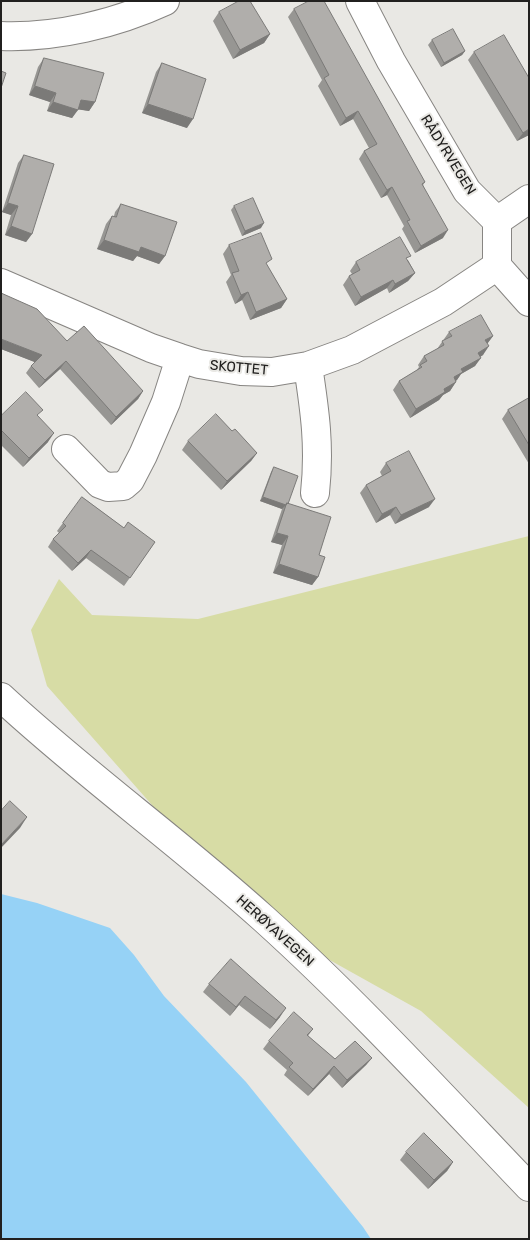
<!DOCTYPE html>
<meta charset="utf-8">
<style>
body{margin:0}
#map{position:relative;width:530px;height:1240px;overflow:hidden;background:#e9e8e4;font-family:Rubik,sans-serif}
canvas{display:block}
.frame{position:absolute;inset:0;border:2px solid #21201f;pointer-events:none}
</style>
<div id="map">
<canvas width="530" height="1240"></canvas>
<div class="frame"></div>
</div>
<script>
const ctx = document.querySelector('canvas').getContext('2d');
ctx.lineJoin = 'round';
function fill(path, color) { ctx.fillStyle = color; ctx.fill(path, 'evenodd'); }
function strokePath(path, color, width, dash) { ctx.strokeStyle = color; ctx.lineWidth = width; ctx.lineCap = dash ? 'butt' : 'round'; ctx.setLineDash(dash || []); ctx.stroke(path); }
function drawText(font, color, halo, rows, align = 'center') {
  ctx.font = font + ' Rubik,sans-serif'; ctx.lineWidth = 4; ctx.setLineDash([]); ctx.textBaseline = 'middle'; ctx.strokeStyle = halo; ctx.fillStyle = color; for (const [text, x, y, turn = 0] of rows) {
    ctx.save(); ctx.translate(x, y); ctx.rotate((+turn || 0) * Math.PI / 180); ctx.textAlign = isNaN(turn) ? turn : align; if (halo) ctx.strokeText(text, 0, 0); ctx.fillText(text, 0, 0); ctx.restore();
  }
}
const green = new Path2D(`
 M529 536V1108L421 1011 249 915 47 686 31 630 59 579 92 615 198 619Z`);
const water = new Path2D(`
 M1 894 37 903 110 928 134 955 164 996 246 1082 363 1227 371 1239H1Z`);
const minor = new Path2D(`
 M360 1 391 61 467 191 497 221V266L529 302
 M1 36C56 38 115 24 165 1
 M497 221 529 199
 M1 283 151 348 180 358 199 364 241 371 272 372 308 366 352 350 443 302 497 266
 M308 366C315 412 320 447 315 493
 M66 449 100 484 108 487 123 486 130 480 143 455 166 402 180 358`);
const highway = new Path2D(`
 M1 697C85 775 179 842 264 919 357 1003 442 1096 529 1187`);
const wall = new Path2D(`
 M294 9 425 182 423 185 443 238 415 253 402 229 404 226 387 195 381 198 359 159 364 151 369 148 353 119 340 126 318 86 322 80 288 17Z
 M219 12 270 34 264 43 233 59 213 21Z
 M432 40 465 51 462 55 441 67 428 45Z
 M474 52 529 135 517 141 468 60Z
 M44 58 95 102 89 111 78 109 72 118 47 111 50 102 29 95 38 67Z
 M162 63 187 128 142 113 156 72Z
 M24 155 32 234 26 242 5 235 11 215 2 212 18 163Z
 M121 204 165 256 159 264 137 256 133 261 97 249 106 224 112 216H114L115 212Z
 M234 206 261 228 242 236 231 210Z
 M229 245 267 265 287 299 281 308 250 320 242 300 235 304 226 282 231 275 223 254Z
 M408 260 415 273 408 281 389 293 387 288 355 306 343 285 349 276 352 274 350 271 356 262Z
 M449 332 493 336 487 344 483 355 480 357 475 366 461 374 456 381 450 391 443 395 439 400 410 418 393 390 399 381 416 371 419 367 418 365 424 356 437 349Z
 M67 341 143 391 138 399 111 425 60 369 39 388 26 373 31 366 35 362 1 349Z
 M529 398V464L502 419 508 410Z
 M1 416 48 442 23 467 1 445Z
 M232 431 257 453 251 461 221 490 182 450 188 441Z
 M386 463 429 507 395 524 390 515 376 523 360 493 366 485 382 476 380 472Z
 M274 467 288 504 319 555 318 577 312 585 273 573 282 545 271 542 282 509 260 501 271 472Z
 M82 497 124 528 155 542 124 586 86 558 72 571 48 547 53 539 59 533 57 531Z
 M231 959 280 1017 270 1029 239 1005 230 1016 203 992 209 984Z
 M313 1029 308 1036 335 1059 372 1058 366 1065 342 1088 329 1074 308 1096 284 1075 287 1070 263 1049 269 1041Z
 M406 1152 453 1162 447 1171 428 1189 400 1160Z`);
const shadedWall = new Path2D(`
 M270 34 264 43 233 59 240 50Z
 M465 51 462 55 441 67 444 63Z
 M35 86 56 93 50 102 29 95Z
 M81 100 95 102 89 111 75 109Z
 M53 102 78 110 72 118 47 111Z
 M148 104 193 119 187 128 142 113Z
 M358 111 353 119 340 126 346 118Z
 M529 129V135L517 141 523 133Z
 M392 187 387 195 381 198 387 190Z
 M8 203 18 206 11 215 2 212Z
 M264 223 261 228 242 236 245 231Z
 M11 226 32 234 26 242 5 235Z
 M448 230 443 238 415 253 421 246Z
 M104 240 141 247 165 256 159 264 137 256 133 261 97 249Z
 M415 273 408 281 389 293 395 284Z
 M393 280 387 288 355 306 361 297Z
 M248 292 242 300 235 304 241 295Z
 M287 299 281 308 250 320 256 312Z
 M493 336 487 344 485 340Z
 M1 339 42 355 37 363 1 349Z
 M489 346 483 355 472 362 478 353Z
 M481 358 475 366 461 374 457 380 447 386 454 377 461 369Z
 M66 361 60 369 39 388 45 380Z
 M456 382 450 391 443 395 439 400 410 418 416 409 444 389Z
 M143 391 138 399 111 425 116 417Z
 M54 433 48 442 23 467 29 458Z
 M257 453 251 461 221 490 227 481Z
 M263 497 286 505 282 509 260 501Z
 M435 499 429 507 395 524 401 515Z
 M396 507 390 515 376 523 382 514Z
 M277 533 288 536 282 545 271 542Z
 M91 550 86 558 72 571 78 563Z
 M279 564 318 577 312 585 273 573Z
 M27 817 20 828 1 848V845Z
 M245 996 239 1005 230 1016 236 1007Z
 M286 1008 280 1017 270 1029 276 1020Z
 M372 1058 366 1065 342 1088 347 1080Z
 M334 1066 329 1074 308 1096 313 1089Z
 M453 1162 447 1171 428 1189 434 1180Z`);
const building = new Path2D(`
 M239 1H250L270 34 240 50 219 12Z
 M309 1H324L425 182 422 184 448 230 421 246 407 221 410 220 392 187 387 190 364 151 377 144 358 111 346 118 324 78 329 75 294 9Z
 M453 29 465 51 444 63 432 40Z
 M504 35 529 78V129L523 133 474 52Z
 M44 58 104 73 95 102 81 100 78 110 53 102 56 93 35 86Z
 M162 63 206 79 193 119 148 104Z
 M1 71 6 73 1 88Z
 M24 155 54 164 32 234 11 226 18 206 8 203Z
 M253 198 264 223 245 231 234 206Z
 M121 204 177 222 165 256 141 247 139 252 104 240 112 216 116 217Z
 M261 233 272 259 266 263 287 299 256 312 248 292 241 295 232 273 239 271 229 245Z
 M400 237 411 256 406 258 415 273 395 284 393 280 361 297 349 276 360 270 356 262Z
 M1 293 37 309 67 341 84 326 143 391 116 417 66 361 45 380 31 366 42 355 1 339Z
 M481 315 493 336 485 340 489 346 478 353 481 358 461 369 463 372 454 377 456 382 444 389 445 392 416 409 399 381 422 367 420 365 427 361 424 356 444 345 442 341 452 336 449 332Z
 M26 392 43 410 37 415 54 433 29 458 1 430V416Z
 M529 398V445L508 410Z
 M216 414 232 431 235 429 257 453 227 481 188 441Z
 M409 451 435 499 401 515 396 507 382 514 366 485 391 471 386 463Z
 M274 467 298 476 288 504 287 503 286 505 263 497Z
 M82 497 124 528 128 522 155 542 130 578 91 550 78 563 53 539 66 526 63 523Z
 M287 503 331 517 319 555 325 557 318 577 279 564 288 536 277 533Z
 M10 801 27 817 1 845V811Z
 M231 959 286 1008 276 1020 245 996 236 1007 209 984Z
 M294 1012 313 1029 307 1035 335 1059 355 1041 372 1058 347 1080 334 1066 313 1089 289 1067 293 1063 269 1041Z
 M424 1133 453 1162 434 1180 406 1152Z`);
const streetNames = [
 ["RÅDYRVEGEN",448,155,58],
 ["SKOTTET",239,368,5],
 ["HERØYAVEGEN",275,931,42]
];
fill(green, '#d7dca5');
fill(water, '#96d2f6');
strokePath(minor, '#878582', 30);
strokePath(highway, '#878582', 30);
strokePath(minor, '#fff', 28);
strokePath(highway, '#fff', 28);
fill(wall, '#979693');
fill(shadedWall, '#7b7a78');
fill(building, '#b0aeab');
strokePath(building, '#7b7a78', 1);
drawText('14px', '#21201f', '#e9e8e4', streetNames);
</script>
